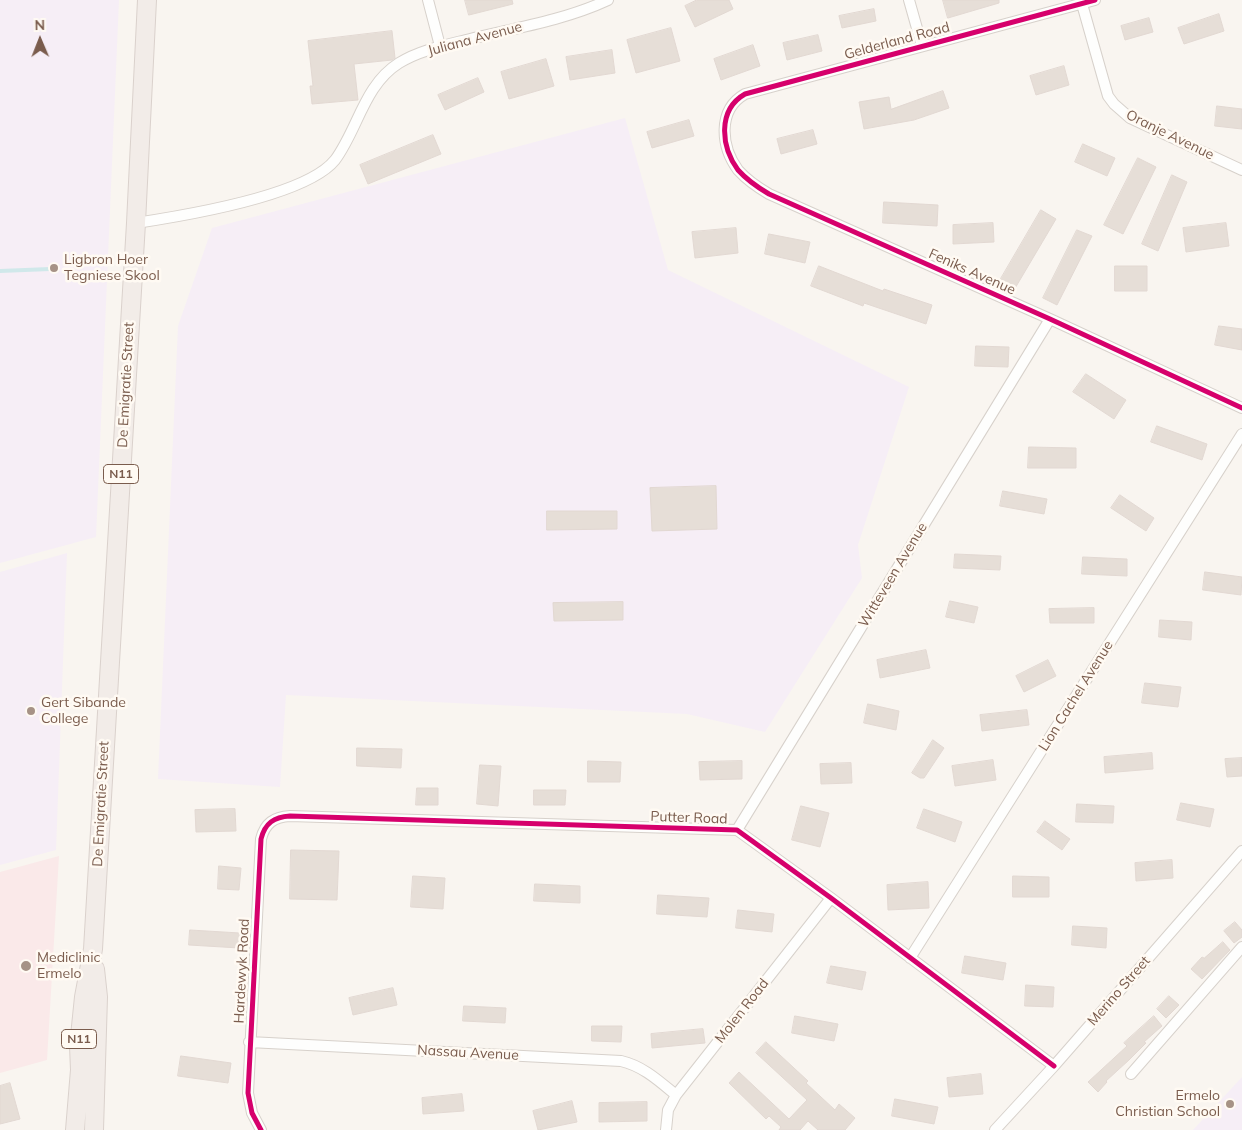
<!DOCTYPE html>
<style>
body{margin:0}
#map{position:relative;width:1242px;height:1130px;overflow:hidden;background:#f9f5f0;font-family:Mulish,sans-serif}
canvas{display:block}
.north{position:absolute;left:15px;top:15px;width:50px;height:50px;-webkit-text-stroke:4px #fffaf3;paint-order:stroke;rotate:359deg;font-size:14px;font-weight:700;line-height:20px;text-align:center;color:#7a5c4d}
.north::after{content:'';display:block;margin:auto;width:18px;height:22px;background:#7a5c4d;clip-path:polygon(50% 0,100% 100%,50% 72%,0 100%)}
</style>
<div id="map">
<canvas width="1242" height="1130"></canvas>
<div class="north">N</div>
</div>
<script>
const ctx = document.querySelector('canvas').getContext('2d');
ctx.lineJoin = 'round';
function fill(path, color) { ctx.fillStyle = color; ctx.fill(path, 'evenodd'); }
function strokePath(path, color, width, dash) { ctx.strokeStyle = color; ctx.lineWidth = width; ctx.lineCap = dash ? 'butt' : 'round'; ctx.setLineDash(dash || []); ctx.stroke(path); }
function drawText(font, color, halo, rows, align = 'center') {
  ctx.font = font + ' Mulish,sans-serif'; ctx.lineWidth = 5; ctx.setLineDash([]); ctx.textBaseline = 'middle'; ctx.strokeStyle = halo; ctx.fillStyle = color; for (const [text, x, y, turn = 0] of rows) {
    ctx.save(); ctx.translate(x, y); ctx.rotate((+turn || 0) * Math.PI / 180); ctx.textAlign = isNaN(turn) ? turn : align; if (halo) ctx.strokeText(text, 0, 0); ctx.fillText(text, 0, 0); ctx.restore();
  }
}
const education = new Path2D(`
 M0 0H119L96 537 0 563Z
 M625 118 668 270 909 387 858 545 862 578 765 732 687 714 286 695 280 787 158 779 178 326 212 228Z
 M67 553 56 850 0 865V572Z
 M1242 1077V1130H1193Z`);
const medical = new Path2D(`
 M59 856 47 1060 0 1073V872Z`);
const stream = new Path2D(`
 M0 271 50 269`);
const building = new Path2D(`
 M465 0H512L513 4 469 15Z
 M697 0H729L733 9 695 27 685 6Z
 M943 0H999V3L948 18Z
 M874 9 876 21 842 28 839 16Z
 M1219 14 1224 31 1184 44 1178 28Z
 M1149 18 1153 32 1125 40 1121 26Z
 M671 28 680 61 636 73 627 40Z
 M392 31 395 58 392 60 354 64 358 100 312 104 310 86H313L308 41Z
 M818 35 822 51 787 60 783 43Z
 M753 45 760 66 721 80 714 59Z
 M612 50 615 73 570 80 566 57Z
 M546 59 554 86 509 99 501 72Z
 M1064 66 1069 85 1036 95 1030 76Z
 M478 78 484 92 445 110 438 95Z
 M943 91 949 108 914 120 864 129 859 102 889 97 891 109Z
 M1217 106 1242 109V129L1215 126Z
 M689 120 694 136 652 148 647 132Z
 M813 130 817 144 781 154 777 139Z
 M433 135 441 154 368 184 360 165Z
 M1083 144 1115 158 1107 176 1075 162Z
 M1138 158 1156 167 1123 234 1104 225Z
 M1172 175 1187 182 1158 251 1142 244Z
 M884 202 938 205 937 226 883 223Z
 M1041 210 1056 219 1014 290 999 282Z
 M993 223 994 242 953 244V225Z
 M1226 223 1229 246 1186 252 1183 228Z
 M736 228 738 253 695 258 692 232Z
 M1077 230 1092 236 1057 305 1043 298Z
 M769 234 810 242 805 263 765 254Z
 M819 266 883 291 884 289 932 305 926 324 864 303 863 306 811 286Z
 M1115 266H1147V291H1115Z
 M1219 326 1242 329V350L1215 345Z
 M976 346 1009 347 1008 367 975 366Z
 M1086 374 1126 400 1114 419 1073 392Z
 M1157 426 1207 444 1202 460 1151 442Z
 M1029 447 1076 448V468H1028Z
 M716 486 717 529 652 531 650 488Z
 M1003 491 1047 499 1044 514 1000 506Z
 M1120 495 1154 518 1146 531 1111 508Z
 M547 511H617V529L547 530Z
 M955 554 1001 556 1000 570 954 568Z
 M1083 557 1127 559V576L1082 574Z
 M1205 572 1242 577 1241 595 1203 590Z
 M950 601 978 607 974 623 946 617Z
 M623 602V620L554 621 553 603Z
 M1094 608V623H1050L1049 609Z
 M1160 620 1192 622 1191 640 1159 637Z
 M926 650 930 668 880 678 877 660Z
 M1048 660 1056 676 1024 692 1016 676Z
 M1145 683 1181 687 1178 707 1142 703Z
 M868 704 899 711 896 730 864 723Z
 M1027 710 1029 725 982 731 980 715Z
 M933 740 944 748 924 778H920L912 773Z
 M357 748 402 749 401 768 357 766Z
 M1152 753 1153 769 1105 773 1104 757Z
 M1242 758V776L1227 777 1225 759Z
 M993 760 996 780 955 786 952 766Z
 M588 761 621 762 620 782H588Z
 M742 761V779L700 780 699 762Z
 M851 763 852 783 821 784 820 764Z
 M480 765 501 766 498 806 477 804Z
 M417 788H438V805H416Z
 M534 790H566L565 805H534Z
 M1181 803 1214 809 1210 827 1177 820Z
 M1077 804 1114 806 1113 823 1076 822Z
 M801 806 829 813 820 847 792 840Z
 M235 809 236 831 196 832 195 810Z
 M924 809 962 822 955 842 917 828Z
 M1045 821 1070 839 1062 850 1037 832Z
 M291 850 339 851 337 900 290 899Z
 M1172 860 1173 878 1136 881 1135 863Z
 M219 866 241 868 239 890 218 889Z
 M413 876 445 878 443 909 411 907Z
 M1013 876 1049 877V897H1013Z
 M928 882 929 908 888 910 887 885Z
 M535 884 580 886V903L534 901Z
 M658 895 709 898 707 917 657 914Z
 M738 910 774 914 772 932 736 928Z
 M1235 922 1242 930V937L1234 943 1224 931Z
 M1073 926 1107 928 1106 948 1072 945Z
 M190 930 240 933 239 948 189 945Z
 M1223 942 1230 950 1202 979 1191 969 1202 957 1204 958Z
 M965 956 1006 963 1003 980 962 973Z
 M831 966 866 972 862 990 827 983Z
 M1026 985 1054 987 1053 1007 1025 1006Z
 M393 988 397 1005 353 1015 349 998Z
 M1169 996 1179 1005 1166 1018 1157 1009Z
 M464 1006 506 1008 505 1023 463 1021Z
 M795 1016 838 1024 834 1041 792 1033Z
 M1154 1016 1162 1026 1144 1042 1146 1043 1129 1060 1106 1081 1107 1082 1098 1092 1088 1082 1127 1046 1124 1043Z
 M592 1026H622L621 1042 592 1041Z
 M703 1029 705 1043 652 1048 651 1034Z
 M766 1042 808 1081 806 1083 835 1110 839 1104 855 1118 845 1130H818L808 1121 800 1130H779L781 1127 769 1116 766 1119 729 1083 739 1072 789 1119 807 1100 756 1053Z
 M181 1056 231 1063 228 1083 178 1076Z
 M981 1074 983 1094 949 1097 947 1078Z
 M10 1083 20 1119 0 1124V1086Z
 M462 1094 464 1111 423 1114 422 1098Z
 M895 1099 938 1107 934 1124 892 1116Z
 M572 1101 577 1122 538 1130 533 1111Z
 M647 1102V1121L599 1122V1103Z`);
const minor = new Path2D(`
 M428 0 440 46
 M909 0 922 46
 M1095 0 745 94C717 110 721 147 738 170 747 180 757 187 769 194L1050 319 1242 408
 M1082 4 1104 82 1108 96 1114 104 1130 118 1242 170
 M136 223C182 216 306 196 335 160 358 129 364 85 399 63 420 50 446 45 470 39 516 28 565 20 608 0
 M737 830 1050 319
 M910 958 1242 434
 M249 1042 621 1061C643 1066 659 1081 676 1095
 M1131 1074 1242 947
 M261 1130 252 1113 248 1093 261 839C265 823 274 817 290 816L737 830 831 898 1054 1066
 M666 1130 668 1110 676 1095 831 898
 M995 1130 1054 1066 1242 851`);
const trunk = new Path2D(`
 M75 1130 80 1070 79 1046 84 997 93 949 136 223 147 0
 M94 1130 98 997 95 969`);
const cycleway = new Path2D(`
 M1095 0 745 94C717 110 721 147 738 170 747 180 757 187 769 194L1050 319 1242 408
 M261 1130 252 1113 248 1093 261 839C265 823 274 817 290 816L737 830 831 898 1054 1066`);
const markers = [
 [54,268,5,"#a69286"],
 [31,711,5,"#a69286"],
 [26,966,6,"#a69286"],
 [1230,1104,5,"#a69286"]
];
const shields = [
 [121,474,35],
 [79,1039,35]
];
const shieldNames = [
 ["N11",121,474],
 ["N11",79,1039]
];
const streetNames = [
 ["Juliana Avenue",475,39,-15],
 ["Gelderland Road",897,41,-15],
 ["Oranje Avenue",1170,135,26],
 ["Feniks Avenue",972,272,24],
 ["De Emigratie Street",126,385,-87],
 ["Witteveen Avenue",893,575,-59],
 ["Lion Cachel Avenue",1076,696,-58],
 ["De Emigratie Street",101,804,-87],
 ["Putter Road",689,818,2],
 ["Hardewyk Road",242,971,-87],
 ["Merino Street",1119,991,-49],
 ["Molen Road",742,1011,-52],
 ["Nassau Avenue",468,1053,3]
];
const poiNames = [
 ["Ligbron Hoer",64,260],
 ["Tegniese Skool",64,276],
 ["Gert Sibande",41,703],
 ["College",41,719],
 ["Mediclinic",37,958],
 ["Ermelo",37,974],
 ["Ermelo",1220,1096,"right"],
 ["Christian School",1220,1112,"right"]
];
fill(education, '#f6eef6');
fill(medical, '#fae9e9');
strokePath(stream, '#d0e8ea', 4);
fill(building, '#e6ded7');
strokePath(building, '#e2d8d2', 1);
strokePath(minor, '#d7d1cb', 12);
strokePath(trunk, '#dad1cc', 20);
strokePath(minor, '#fefefd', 10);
strokePath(trunk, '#f2ece8', 18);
strokePath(cycleway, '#d6006c', 5);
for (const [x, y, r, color] of markers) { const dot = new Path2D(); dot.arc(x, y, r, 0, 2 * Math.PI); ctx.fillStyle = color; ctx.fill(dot); strokePath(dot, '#fffaf3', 2); }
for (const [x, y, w] of shields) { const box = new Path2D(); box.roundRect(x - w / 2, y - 9.5, w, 19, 4); ctx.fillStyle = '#fffaf3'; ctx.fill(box); strokePath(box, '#7a5c4d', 1); }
drawText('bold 12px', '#7a5c4d', null, shieldNames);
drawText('14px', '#7a5c4d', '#fffaf3', streetNames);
drawText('14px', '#7a5c4d', '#fffaf3', poiNames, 'left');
</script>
